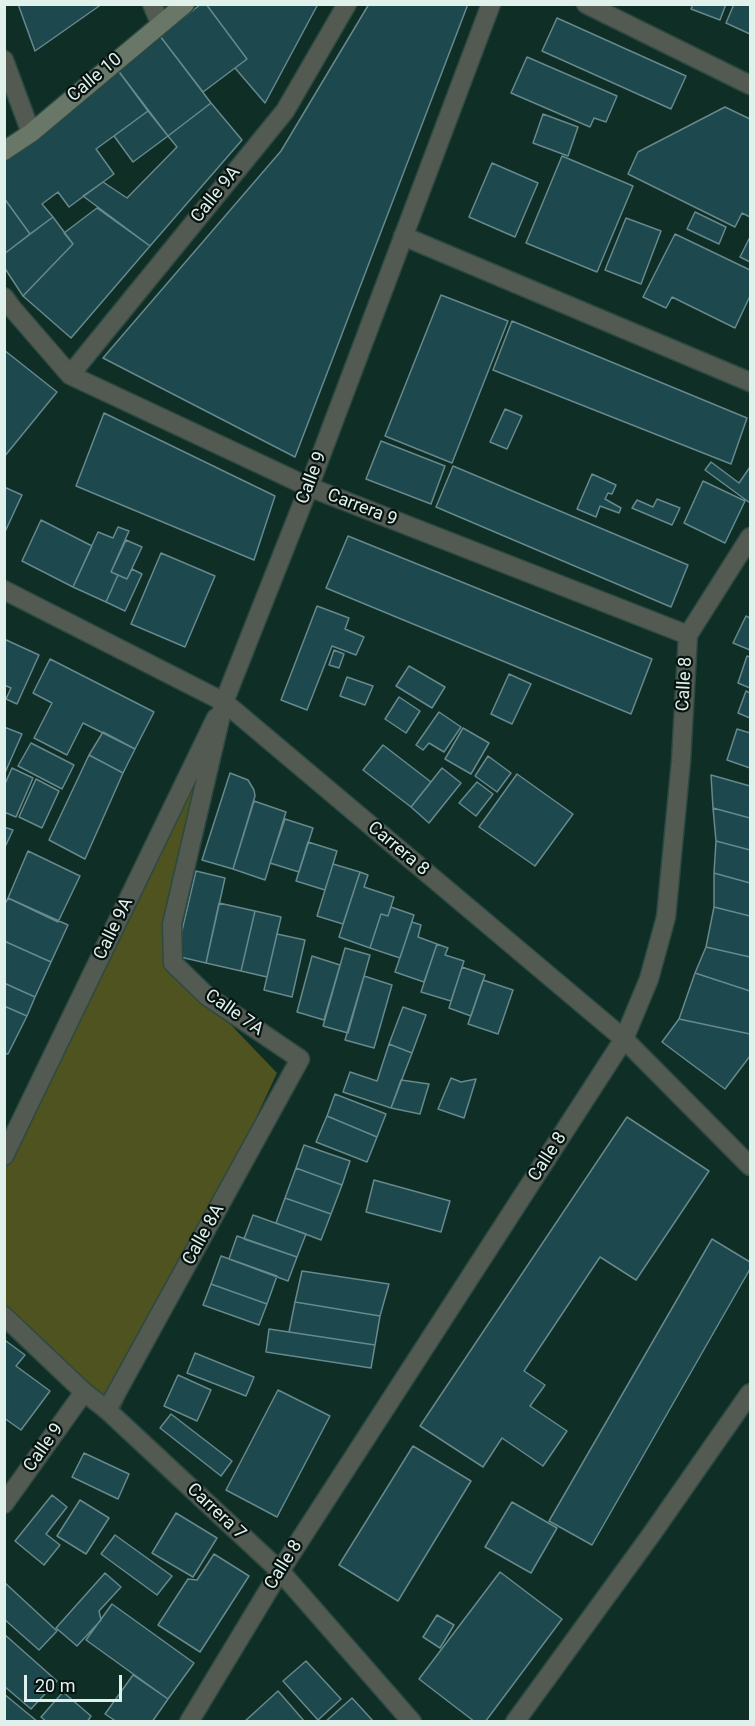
<!DOCTYPE html>
<style>
body{margin:0}
#map{position:relative;width:755px;height:1726px;overflow:hidden;background:#0f2e26;font-family:Roboto,sans-serif}
canvas{display:block}
.frame{position:absolute;inset:0;border:6px solid #e0f1eb;pointer-events:none}
.scale{position:absolute;left:24px;top:1675px;width:98px;height:27px;box-sizing:border-box;border:3px solid #e0f1eb;border-top:0;padding-left:8px;font-size:18px;line-height:21px;white-space:nowrap;color:#e0f1eb;-webkit-text-stroke:4px #071310;paint-order:stroke}
</style>
<div id="map">
<canvas width="755" height="1726"></canvas>
<div class="frame"></div>
<div class="scale">20 m</div>
</div>
<script>
const ctx = document.querySelector('canvas').getContext('2d');
ctx.lineJoin = 'round';
function fill(path, color) { ctx.fillStyle = color; ctx.fill(path, 'evenodd'); }
function strokePath(path, color, width, dash) { ctx.strokeStyle = color; ctx.lineWidth = width; ctx.lineCap = dash ? 'butt' : 'round'; ctx.setLineDash(dash || []); ctx.stroke(path); }
function drawText(font, color, halo, rows, align = 'center') {
  ctx.font = font + ' Roboto,sans-serif'; ctx.lineWidth = 4.5; ctx.setLineDash([]); ctx.textBaseline = 'middle'; ctx.strokeStyle = halo; ctx.fillStyle = color; for (const [text, x, y, turn = 0] of rows) {
    ctx.save(); ctx.translate(x, y); ctx.rotate((+turn || 0) * Math.PI / 180); ctx.textAlign = isNaN(turn) ? turn : align; if (halo) ctx.strokeText(text, 0, 0); ctx.fillText(text, 0, 0); ctx.restore();
  }
}
const green = new Path2D(`
 M224 702 167 965 190 982 277 1073 116 1418 5 1316 4 1156Z`);
const building = new Path2D(`
 M18 4H102L35 51Z
 M201 4H206L247 59 203 92 160 36Z
 M206 4H318L265 103 235 68 247 59Z
 M369 4H468L295 457 103 358 281 151Z
 M693 4H726L720 20 691 9Z
 M734 4H750V34L726 23Z
 M557 18 686 76 671 109 542 51Z
 M160 36 211 103 168 136 117 69Z
 M527 57 617 96 606 122 594 118 590 127 511 93Z
 M117 69 148 111 96 149 114 174 69 207 58 192 42 204 53 217 30 234 4 198V157Z
 M211 103 242 140 150 246 83 196 103 182 127 198 177 147 168 136Z
 M725 107 750 119V217L742 213 735 227 628 174 638 152Z
 M148 111 168 136 133 162 114 136Z
 M543 114 578 127 568 156 533 143Z
 M562 156 633 186 597 272 526 243Z
 M492 163 538 183 515 237 469 217Z
 M4 198 30 234 4 254Z
 M97 208 150 246 71 338 23 296 73 244 64 233Z
 M695 212 726 227 719 244 687 229Z
 M53 217 73 244 23 296 4 267V254Z
 M626 218 661 231 641 284 605 270Z
 M675 234 750 270V296L735 328 672 297 666 308 643 297Z
 M750 237V262L740 257Z
 M441 295 508 321 452 463 385 436Z
 M512 321 747 418 731 464 493 370Z
 M4 350 57 392 4 457Z
 M505 409 522 416 507 449 490 442Z
 M104 413 275 496 254 560 76 486Z
 M381 441 445 466 431 504 366 479Z
 M711 462 739 483 750 467V503L705 470Z
 M453 466 688 565 671 607 436 507Z
 M592 474 616 485 612 494 608 493 605 499 621 508 619 513 600 506 596 517 577 509Z
 M703 481 745 501 725 543 684 523Z
 M4 487 22 495 4 534Z
 M657 499 680 508 672 525 632 508 637 500 653 507Z
 M41 520 92 546 73 587 22 561Z
 M118 527 129 531 111 572 118 575 106 602 73 587 98 532 113 538Z
 M348 536 652 659 631 714 326 588Z
 M126 540 142 547 127 579 111 572Z
 M161 553 215 576 185 647 131 624Z
 M132 569 142 574 125 611 106 602 118 575 127 579Z
 M317 606 349 618 345 629 364 637 356 655 332 646 307 710 281 700Z
 M746 616 750 618V650L733 643Z
 M4 639 39 655 17 704 6 699 11 688 4 685Z
 M334 650 344 654 339 668 329 665Z
 M747 656 750 657V688L738 683Z
 M50 659 154 712 135 749 83 723 67 755 34 738 52 703 33 693Z
 M409 666 445 687 432 708 396 686Z
 M509 674 531 684 512 724 491 714Z
 M347 677 373 686 365 705 340 696Z
 M746 691 750 693V718L738 713Z
 M399 697 420 711 406 733 385 719Z
 M439 712 461 727 444 752 429 743 423 750 416 745Z
 M4 727 22 734 4 775Z
 M463 728 489 743 471 774 445 759Z
 M737 729 750 733V768L727 760Z
 M103 732 135 749 123 773 89 755Z
 M31 743 74 765 62 789 18 766Z
 M383 745 431 782 411 807 363 770Z
 M89 755 123 773 85 859 49 840Z
 M488 756 511 773 497 792 475 776Z
 M12 768 33 778 16 817 4 812V786Z
 M442 768 461 783 429 823 411 807Z
 M230 773 248 780 254 790 255 796 233 869 202 860Z
 M517 774 573 814 535 866 479 827Z
 M711 775 750 786V818L713 808Z
 M36 779 59 791 42 828 19 817Z
 M477 782 493 794 476 816 459 803Z
 M254 801 286 812 265 880 233 869Z
 M713 808 750 818V850L716 841Z
 M285 819 313 828 299 872 270 863Z
 M4 827 13 830 4 849Z
 M716 841 750 850V883L714 873Z
 M308 842 337 851 325 890 296 881Z
 M28 851 80 876 58 922 8 898Z
 M333 864 360 872 343 924 317 916Z
 M196 871 225 878 206 963 176 956Z
 M360 872 368 875 364 887 394 897 388 916 381 914 370 948 339 937Z
 M714 873 750 883V916L714 907Z
 M8 898 68 925 51 962 4 941V906Z
 M219 903 255 911 241 971 206 963Z
 M391 907 414 915 400 958 370 948 381 914 388 916Z
 M714 907 750 916V957L706 947Z
 M255 911 281 917 267 977 241 971Z
 M412 922 421 925 418 937 437 944 424 982 395 972Z
 M277 934 305 940 292 997 264 990Z
 M4 941 51 962 35 997 4 983Z
 M437 944 448 948 445 955 464 961 451 1001 421 992Z
 M706 947 750 957V991L695 973Z
 M345 948 370 955 348 1033 323 1026Z
 M312 956 340 965 324 1020 297 1012Z
 M462 967 485 975 471 1016 449 1008Z
 M695 973 750 991V1034L679 1019Z
 M364 976 392 985 374 1048 345 1040Z
 M483 980 513 990 498 1034 468 1024Z
 M4 983 35 997 27 1016 4 1006Z
 M4 1006 27 1016 8 1054 4 1053Z
 M403 1007 426 1015 412 1053 389 1044Z
 M679 1019 750 1034V1056L725 1089 662 1042Z
 M389 1044 412 1053 391 1108 343 1092 350 1072 377 1081Z
 M451 1078 461 1082 476 1079 464 1118 438 1109Z
 M401 1080 429 1084 420 1114 391 1108Z
 M335 1094 386 1114 377 1137 327 1116Z
 M327 1116 377 1137 367 1162 316 1142Z
 M627 1117 709 1171 636 1280 600 1257 524 1371 545 1385 530 1406 567 1431 543 1466 502 1438 483 1467 420 1426Z
 M304 1145 350 1161 342 1185 296 1168Z
 M296 1168 342 1185 331 1214 285 1198Z
 M374 1180 450 1201 441 1232 366 1212Z
 M285 1198 331 1214 321 1240 276 1223Z
 M253 1215 306 1234 297 1257 244 1239Z
 M237 1236 297 1257 288 1281 229 1259Z
 M712 1239 750 1262V1269L592 1545 549 1521Z
 M221 1256 277 1276 267 1304 211 1284Z
 M302 1271 389 1284 380 1316 295 1302Z
 M211 1284 267 1304 259 1325 203 1305Z
 M295 1302 380 1316 375 1345 289 1332Z
 M269 1329 375 1345 371 1368 266 1352Z
 M6 1341 25 1355 16 1366 50 1391 21 1430 4 1418V1343Z
 M195 1353 254 1377 246 1396 187 1373Z
 M178 1375 211 1390 197 1421 164 1406Z
 M278 1390 330 1416 277 1517 226 1490Z
 M171 1414 232 1461 221 1476 160 1428Z
 M413 1446 471 1481 398 1601 339 1565Z
 M84 1453 129 1474 118 1499 72 1477Z
 M52 1495 67 1507 46 1534 60 1545 44 1565 15 1541Z
 M80 1500 109 1518 86 1554 57 1536Z
 M512 1502 557 1528 531 1573 485 1547Z
 M176 1513 217 1538 193 1577 152 1553Z
 M115 1535 172 1576 157 1595 101 1554Z
 M214 1554 249 1576 200 1652 158 1625 188 1579 197 1580Z
 M500 1572 562 1619 485 1722H475L419 1679Z
 M105 1573 121 1587 99 1611 101 1620 77 1646 56 1628Z
 M4 1582 57 1631 39 1650 4 1619Z
 M112 1604 194 1663 168 1699 86 1640Z
 M437 1615 454 1625 440 1648 423 1637Z
 M4 1634 57 1681 31 1709 4 1686Z
 M306 1661 341 1699 318 1720 283 1681Z
 M133 1675 168 1699 152 1722H117L105 1714Z
 M278 1691 305 1722H244Z
 M63 1692 91 1716 87 1722H47L41 1717Z
 M4 1694 38 1722H4Z
 M352 1698 374 1722H325Z`);
const minor = new Path2D(`
 M152 4 160 23
 M586 4 750 85
 M4 60 31 133
 M403 236 750 382
 M4 297 12 308 70 375 309 487 688 635
 M70 375 285 111 347 4
 M4 1156 216 718
 M4 1316 84 1392
 M107 1410 280 1571 412 1722
 M189 1722 280 1571 624 1039 649 979 666 917 681 761 688 635 750 537
 M515 1722 651 1535 750 1393`);
const tertiary = new Path2D(`
 M4 590 224 702 624 1039 750 1166
 M4 1504 84 1392 107 1410 300 1059 207 996 173 963 172 924 224 702 309 487 491 4`);
const secondary = new Path2D(`
 M4 151 31 133 185 4`);
const streetNames = [
 ["Calle 10",95,78,-40],
 ["Calle 9A",216,195,-51],
 ["Calle 9",312,478,-69],
 ["Carrera 9",362,508,21],
 ["Calle 8",685,684,-87],
 ["Carrera 8",398,849,40],
 ["Calle 9A",114,929,-64],
 ["Calle 7A",234,1013,35],
 ["Calle 8",548,1157,-57],
 ["Calle 8A",204,1235,-61],
 ["Calle 9",44,1448,-55],
 ["Carrera 7",216,1512,43],
 ["Calle 8",284,1565,-58]
];
fill(green, '#4e5320');
fill(building, '#1d484d');
strokePath(building, '#66898d', 1.5);
strokePath(minor, '#2c4942', 21);
strokePath(tertiary, '#2c4942', 21);
strokePath(secondary, '#2c4942', 21);
strokePath(minor, '#525a52', 18);
strokePath(tertiary, '#525a52', 18);
strokePath(secondary, '#697769', 18);
drawText('18px', '#e0f1eb', '#071310', streetNames);
</script>
